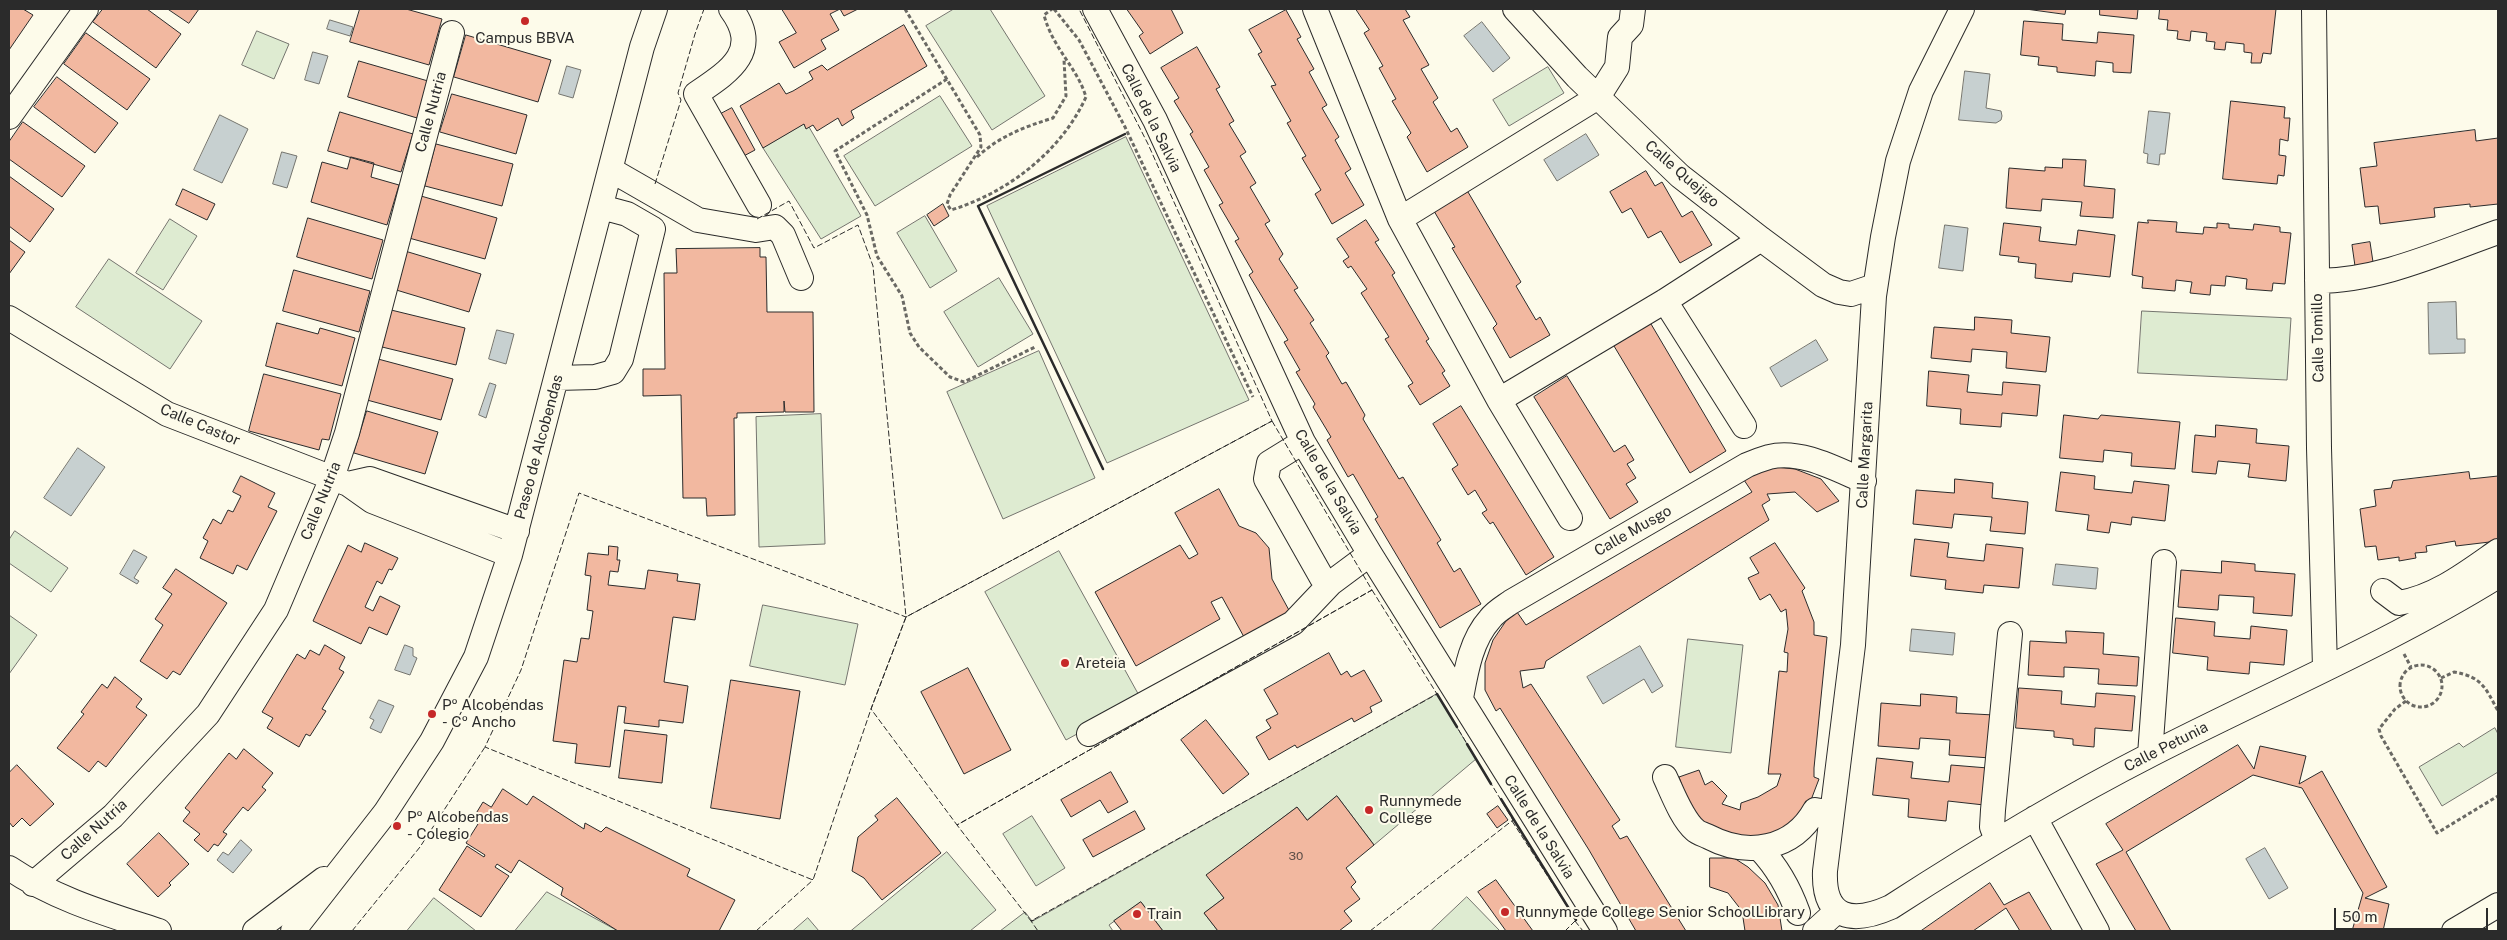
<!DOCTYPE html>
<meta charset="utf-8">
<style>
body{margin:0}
#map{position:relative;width:2507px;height:940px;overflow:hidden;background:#fdfbea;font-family:"Public Sans",sans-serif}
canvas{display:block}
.frame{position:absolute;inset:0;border:10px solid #2b2b2b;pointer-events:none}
.scale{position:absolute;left:2334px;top:908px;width:154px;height:22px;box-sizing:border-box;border:2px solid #2b2b2b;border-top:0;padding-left:6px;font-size:15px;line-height:18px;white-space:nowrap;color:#2b2b2b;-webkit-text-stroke:4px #fdfbea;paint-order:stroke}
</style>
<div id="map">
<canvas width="2507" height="940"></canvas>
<div class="frame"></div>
<div class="scale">50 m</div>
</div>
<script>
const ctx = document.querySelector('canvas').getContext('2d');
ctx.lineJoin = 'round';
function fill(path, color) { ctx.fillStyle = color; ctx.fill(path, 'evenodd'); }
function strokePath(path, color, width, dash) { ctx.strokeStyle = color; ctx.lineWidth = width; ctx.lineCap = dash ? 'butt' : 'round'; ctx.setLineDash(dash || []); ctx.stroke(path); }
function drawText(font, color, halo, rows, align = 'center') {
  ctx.font = font + ' "Public Sans",sans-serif'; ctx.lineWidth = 4; ctx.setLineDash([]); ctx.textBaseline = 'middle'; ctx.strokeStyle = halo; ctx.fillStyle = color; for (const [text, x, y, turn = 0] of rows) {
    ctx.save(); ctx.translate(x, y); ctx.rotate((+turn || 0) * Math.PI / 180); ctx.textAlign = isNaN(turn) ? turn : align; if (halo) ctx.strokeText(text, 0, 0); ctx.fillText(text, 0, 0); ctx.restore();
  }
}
const green = new Path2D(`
 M954 9H990L1045 96 992 130 926 26Z
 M257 31 289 44 274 79 242 65Z
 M1548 67 1564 93 1509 126 1493 100Z
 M940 96 972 146 875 206 844 156Z
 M804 124 806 128 809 127 861 216 821 239 763 148Z
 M1126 137 1249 400 1107 463 987 206Z
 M925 216 957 271 930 288 897 233Z
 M170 219 197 236 163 290 136 273Z
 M109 259 202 321 170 369 76 307Z
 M999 278 1033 334 978 367 944 312Z
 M2142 311 2291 318 2287 380 2138 373Z
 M1039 351 1095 478 1003 519 947 392Z
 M821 414 825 544 759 547 756 417Z
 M15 531 68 568 51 592 9 563V540Z
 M1059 551 1141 699 1066 740 985 592Z
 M763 605 858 624 845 685 750 666Z
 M9 615 37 635 9 674Z
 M1688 639 1743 645 1731 753 1676 747Z
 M1437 694 1476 759 1374 845 1337 796 1307 820 1297 807 1207 875 1224 898 1204 913 1218 931H1163L1141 902 1109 925 1113 931H1000L1025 912 1032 921Z
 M2495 728 2498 734V772L2442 806 2419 767 2459 743 2463 747Z
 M1032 816 1065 868 1036 886 1003 834Z
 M947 852 996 910 970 931H851Z
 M547 892 618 931H515Z
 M1467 897 1500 931H1431Z
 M434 898 476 931H407Z
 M808 918 819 931H793Z`);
const water = new Path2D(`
 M330 20 353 27 350 36 327 29Z
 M1482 22 1510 58 1493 72 1464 36Z
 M313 52 328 56 319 84 305 80Z
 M567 66 581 70 573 98 559 94Z
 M1965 71 1990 74 1986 108 2001 111 2002 116 2001 120 1996 123 1959 120Z
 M2149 111 2170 113 2165 154H2160L2159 165 2147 163 2148 154 2144 153Z
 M220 115 248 129 222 183 194 170Z
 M1586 134 1599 155 1557 181 1544 160Z
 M282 152 297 156 287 188 273 184Z
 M1945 225 1968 228 1963 271 1939 268Z
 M2456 302 2457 339H2465V353L2429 354 2428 303Z
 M497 330 514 334 506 364 489 359Z
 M1816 340 1828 360 1781 387 1770 368Z
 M490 383 496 385 486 418 479 415Z
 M78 448 105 467 71 516 44 498Z
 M134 550 147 557 134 578 139 581 137 584 120 574Z
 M2056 564 2098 568 2096 589 2053 585Z
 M1912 629 1955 633 1953 655 1910 651Z
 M405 645 413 648V656L417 658 410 675 395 670Z
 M1640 646 1663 686 1652 693 1644 679 1603 704 1587 677Z
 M379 700 394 706 381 733 370 728 374 720 370 718Z
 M241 840 252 850 233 873 217 860 223 852 228 855Z
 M2265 848 2288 888 2269 899 2246 859Z`);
const building = new Path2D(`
 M9 9H23L33 15 9 50Z
 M103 9H147L181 34 156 68 93 22Z
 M168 9H199L189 23Z
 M360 9H406L442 19 429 65 350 42Z
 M782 9H858L844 16 840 9 830 14 839 30 821 40 826 49 794 68 779 42 796 33Z
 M1127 9H1171L1183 33 1150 54 1139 36 1143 33Z
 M1356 9H1405L1410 17 1403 20 1429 65 1421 69 1438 98 1433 102 1451 132 1457 128 1468 147 1427 172 1407 137 1411 133 1392 101 1396 99 1379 68 1383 66 1364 33 1369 30Z
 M2026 9H2066L2065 14Z
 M2100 9H2138L2137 19 2100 15Z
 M2160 9H2276L2271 54 2263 53 2261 63H2251L2252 53 2244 52V44L2226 42 2225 50 2214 49 2215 42 2206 41 2207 33 2191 31 2190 41 2177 39 2178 31 2167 30 2168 20 2159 19Z
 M1286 10 1301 37 1297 39 1314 69 1309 72 1327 105 1322 108 1339 137 1335 140 1351 169 1345 173 1364 205 1332 224 1315 194 1321 190 1302 158 1306 156 1287 123 1291 121 1271 86 1276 85 1258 54 1262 52 1249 30Z
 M2024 21 2063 24 2062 40 2097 43 2098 32 2134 35 2131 73 2113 72V63L2096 61 2095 76 2057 72V67L2038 65 2039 57 2021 55Z
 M904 25 927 66 851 111 854 118 842 126 838 118 817 131 813 125 806 129 804 124 763 148 740 106 779 83 786 94 793 91 813 79 809 72 822 65 827 70Z
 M86 33 150 79 127 110 64 64Z
 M466 35 551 60 538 102 454 77Z
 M1197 47 1220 87 1216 89 1234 121 1229 124 1246 152 1240 156 1256 183 1250 187 1270 221 1265 224 1283 254 1279 259 1298 288 1294 290 1314 320 1310 323 1329 353 1326 356 1342 384 1346 382 1365 415 1363 419 1399 479 1403 477 1441 540 1437 543 1454 572 1460 568 1481 604 1440 628 1375 519 1378 517 1353 474 1348 477 1327 440 1331 437 1313 407 1315 404 1296 372 1300 370 1284 342 1288 340 1249 275 1253 272 1235 241 1239 239 1219 205 1223 203 1204 170 1209 167 1190 134 1193 132 1174 101 1179 98 1161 68Z
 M359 61 428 81 417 118 348 97Z
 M57 77 118 123 95 153 34 107Z
 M452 94 527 115 516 154 440 132Z
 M2231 101 2285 107 2284 118H2290L2288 141 2280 139 2279 155 2286 156 2284 176 2278 175 2277 184 2223 179Z
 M732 108 755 150 740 158 715 117Z
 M340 112 413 134 401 172 328 151Z
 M23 122 85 166 62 197 9 159V142Z
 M2475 130 2476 141 2498 138V204L2470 207V204L2434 208 2435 217 2380 224 2378 206 2365 207 2360 168 2377 166 2374 143Z
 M436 144 513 164 502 206 425 186Z
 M351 157 374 163 371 177 399 185 387 225 311 202 322 162 347 169Z
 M2063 159 2086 160 2084 186 2115 189 2113 218 2080 216 2082 202 2042 199 2041 211 2006 208 2009 168 2045 171V167L2062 168Z
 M1646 171 1655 186 1662 182 1682 217 1692 211 1712 245 1680 263 1661 231 1648 238 1631 208 1622 213 1610 192Z
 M9 176 54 209 30 242 9 226Z
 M183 189 215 204 207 220 176 205Z
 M1468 192 1521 282 1516 286 1536 320 1540 317 1550 335 1510 358 1493 328 1497 324 1452 248 1455 247 1434 211Z
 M421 196 497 218 485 259 409 238Z
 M943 204 949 216 934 226 927 215Z
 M308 218 383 240 372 279 297 257Z
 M1366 220 1379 240 1375 242 1395 273 1392 275 1429 339 1426 341 1445 371 1442 373 1450 386 1420 405 1408 386 1413 383 1385 339 1389 337 1361 293 1367 289 1351 266 1348 268 1343 261 1349 257 1337 239Z
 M2148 220 2177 222 2176 232 2203 234 2204 227 2217 228V223L2229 224V228L2253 230 2254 224 2280 227V232L2291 233 2285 284 2273 283 2272 291 2246 289 2247 279 2226 276 2225 286 2211 285 2210 295 2190 293 2192 282 2176 280 2175 291 2142 288 2143 277 2132 275 2138 222 2148 223Z
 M2004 223 2041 227 2039 241 2076 245 2078 230 2115 235 2110 277 2073 273 2072 282 2035 278 2036 264 2018 262 2019 257 2000 255Z
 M9 240 25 252 9 274Z
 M2370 242 2373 262 2355 266 2352 245Z
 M760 248V257H766L767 312H813L814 412H785L784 401V412L737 413V418H734L735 515 707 516 706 498H683L681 395 643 396V369H665L664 273H677L676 249Z
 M405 251 481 274 469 312 393 289Z
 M294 270 370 291 359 332 283 311Z
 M387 309 465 328 456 365 378 346Z
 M1975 317 2012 320 2011 333 2050 337 2046 372 2006 368 2007 352 1972 349 1971 362 1931 358 1934 327 1974 330Z
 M277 323 318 334 320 328 355 338 342 386 266 366Z
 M1651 324 1726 451 1690 473 1614 346Z
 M378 359 453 379 441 420 367 400Z
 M1929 371 1969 375 1967 392 2002 395 2003 382 2040 385 2037 416 2002 413 2001 427 1960 424 1961 409 1927 406Z
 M264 374 341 394 329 440 322 439 319 450 249 431Z
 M1567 376 1614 452 1625 445 1634 460 1627 464 1636 478 1626 484 1638 502 1610 519 1534 397Z
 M1461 406 1554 557 1526 575 1493 522 1490 524 1482 513 1487 510 1475 490 1468 495 1452 469 1458 465 1433 424Z
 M367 411 438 432 425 474 354 453Z
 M2064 415 2098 419 2101 415 2180 422 2175 469 2131 466 2132 453 2104 450 2103 462 2060 458Z
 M2216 425 2257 429 2256 443 2289 446 2286 481 2248 477 2250 464 2218 461 2216 474 2192 472 2195 435 2215 437Z
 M1766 466 1795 469 1821 479 1839 501 1817 512 1795 492 1767 494 1770 500 1762 505 1769 520 1546 661 1544 668 1520 671 1523 688 1531 684 1620 820 1612 826 1620 839 1627 836 1686 931H1636L1589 850 1500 708 1496 711 1485 690V663L1493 640 1506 621 1517 612 1526 625 1752 492 1742 477Z
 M2061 472 2095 476 2094 489 2132 493 2134 481 2169 485 2165 521 2132 517 2131 525 2111 522 2109 533 2087 530 2089 515 2056 511Z
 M2469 472 2470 479 2498 476V541L2456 546 2455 541 2426 546 2427 552 2415 553 2416 558 2399 561V557L2378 560 2376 546 2365 547 2360 509 2376 506 2374 490 2391 488 2393 481Z
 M241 476 275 493 268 507 277 511 247 570 237 565 233 574 200 558 208 541 203 538 213 519 221 524 228 510 233 512 241 496 233 492Z
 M1955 479 1993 483 1992 498 2028 502 2025 534 1990 531 1992 517 1954 514 1952 528 1913 524 1916 490 1954 493Z
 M1219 489 1239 526 1256 533 1269 548 1272 579 1290 612 1244 637 1222 597 1211 602 1220 619 1136 666 1095 592 1180 545 1189 559 1198 554 1175 513Z
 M1915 539 1949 543 1947 557 1984 561 1986 544 2023 548 2019 588 1984 585 1983 593 1945 589 1946 580 1911 576Z
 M365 543 398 558 392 570 389 569 382 584 377 581 365 607 373 611 380 596 400 606 387 635 369 627 361 644 313 621 348 545 361 552Z
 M1775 543 1805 588 1802 591 1814 622V635L1827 637 1814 768V777L1819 779 1811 800 1796 821 1773 836 1747 841 1703 825 1689 806 1679 777 1699 770 1705 785 1712 781 1727 796 1722 804 1740 810 1741 803 1758 797 1777 786 1781 774H1768L1779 671 1787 672 1788 653 1784 652 1788 629 1786 609 1781 612 1770 594 1760 600 1748 578 1759 573 1750 558Z
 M609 546 618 547 617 560H620L618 572 610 571 608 585 645 589 648 570 678 574 677 581 700 584 695 620 673 617 664 682 688 686 683 723 659 720V727L624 723 626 707 618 706 610 767 575 763 577 744 553 741 564 660 577 662 581 638 589 639 593 611 587 610 591 576 585 575 588 553 608 555Z
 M2222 561 2255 564V571L2295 574 2292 616 2253 613 2254 597 2219 595 2218 610 2178 607 2181 570 2221 573Z
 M176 569 227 603 180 675 173 671 167 679 140 661 163 625 155 619 172 594 163 588Z
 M2176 618 2215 622 2214 636 2250 639 2251 626 2287 630 2284 665 2250 662 2249 674 2207 670 2208 657 2173 653Z
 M2066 631 2104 633 2103 654 2139 657 2137 686 2098 684 2099 669 2064 667V677L2028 675 2030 641 2066 643Z
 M325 645 345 657 339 669 344 672 322 709 326 711 310 736 306 734 299 747 267 728 273 718 262 712 297 654 305 659 310 650 319 655Z
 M1329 653 1341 675 1347 671 1351 677 1364 670 1382 701 1370 707 1372 712 1354 722 1352 718 1297 748 1295 745 1269 760 1256 737 1271 728 1266 720 1278 714 1264 690Z
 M968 668 1011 750 964 774 921 692Z
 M115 677 142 699 136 707 147 715 106 767 98 761 89 772 57 748 84 714 81 712 102 684 107 688Z
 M731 680 800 691 780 819 711 808Z
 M2019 688 2062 691 2061 704 2095 707 2096 693 2135 696 2132 731 2095 728 2094 747 2073 745V739L2054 737V731L2016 728Z
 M1921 694 1957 697 1956 713 1994 715 1990 758 1949 755 1950 740 1920 738 1919 749 1878 746 1881 703 1920 706Z
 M1206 720 1249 774 1223 794 1181 740Z
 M625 730 667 735 662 783 619 778Z
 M2238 745 2254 769 2260 746 2306 756 2299 784 2322 771 2387 887 2365 898 2389 904 2383 931H2352L2363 893 2302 788 2253 775 2126 852 2171 931H2136L2096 864 2123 850 2106 824Z
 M244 749 273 773 262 787 266 790 248 811 243 807 223 832 227 834 218 846 214 844 208 852 194 840 200 834 183 821 190 812 185 808 229 753 236 759Z
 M1877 758 1913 762 1911 778 1949 782 1951 765 1988 768 1984 805 1948 801 1946 821 1908 817 1909 799 1873 795Z
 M17 765 54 804 30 826 22 818 13 827 9 822V773Z
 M1111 772 1128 802 1108 813 1100 800 1071 817 1061 800Z
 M503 789 527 805 533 796 584 829 585 823 601 832 606 827 690 869 687 876 735 900 719 931H618L561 895 563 888 519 860 511 873 497 864 495 867 509 876 481 917 439 890 467 846 484 857 485 855 466 843 478 824 472 820 483 802 491 807Z
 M1337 796 1374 845 1346 868 1356 882 1351 887 1360 899 1344 911 1352 921 1339 931H1218L1204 913 1224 898 1206 875 1297 807 1307 820Z
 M897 798 941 853 882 900 864 878 852 871 858 837 878 820 875 816Z
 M1498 806 1508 820 1497 828 1487 814Z
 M1135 811 1145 829 1093 857 1083 840Z
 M159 833 189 864 169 883 171 885 158 897 127 864Z
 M1710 858H1734L1748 867 1765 883 1778 905 1782 931H1745L1742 911 1728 893 1710 887Z
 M1496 880 1533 931H1506L1478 892Z
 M1990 883 2004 905 2029 892 2052 931H2020L2006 908 1973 931H1921Z
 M1141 902 1163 931H1122L1114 921Z`);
const path = new Path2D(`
 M905 9 980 135 981 147 950 195 947 204 951 210C1007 193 1061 152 1086 97 1077 67 1053 49 1044 15L1052 9
 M1054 9 1079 40 1125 127 1253 397
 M947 79 835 151 867 215 877 256 902 296 910 333 919 347 950 377 964 382 1035 347
 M977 157C1000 136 1024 127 1053 118L1066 96 1064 60
 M2404 654 2411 667
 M2400 686a21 21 0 1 1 42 0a21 21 0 1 1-42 0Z
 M2441 678 2454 672C2482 677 2485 687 2498 711
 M2406 701 2395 709 2379 729 2381 736 2437 833 2498 796`);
const minor = new Path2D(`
 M731 9C762 51 730 71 696 94L759 205
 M1095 9 1155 120 1303 442 1370 554 1605 931
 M1315 9 1400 219 1499 400 1570 518
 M1515 9 1577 77 1680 176 1761 239 1823 285 1839 292 1851 294 1875 286
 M1962 9 1921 91 1898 161 1883 237 1874 296 1853 645 1825 871C1823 920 1853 924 1891 907 1976 852 2062 800 2152 754 2267 695 2388 644 2498 576
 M2314 9 2319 448 2325 668
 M9 117 86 9
 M611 170 698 220 756 230 775 227 783 235 801 278
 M1400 219 1598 97 1617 67 1620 37 1631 25 1633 9
 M2317 281C2379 281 2441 252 2498 232
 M1665 301 1744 426
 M9 318 167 414 348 484 372 501 510 555
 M557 378 595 377 613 372 621 359 653 229 627 214 601 207
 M1499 400 1665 301 1761 239
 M1303 442 1269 463 1266 479 1322 578 1331 583 1370 554
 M348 484 370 479 517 531
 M2383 591 2399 603C2436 597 2468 572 2498 551
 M1461 698C1466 671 1471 640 1490 619 1495 612 1504 607 1511 602L1747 465C1754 462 1762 459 1769 457 1800 449 1836 469 1864 481
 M1089 734 1293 623 1331 583
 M2150 755 2164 562
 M1665 777C1672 792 1682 819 1695 830 1698 833 1705 835 1709 837 1747 857 1793 850 1815 810L1832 813
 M2035 818 2097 931
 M1997 840 1992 827 1993 810 2010 634
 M1760 849C1778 868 1789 888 1798 913
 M9 868C55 899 107 914 159 931
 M33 884 113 816 208 714 276 610 332 478 347 433 452 33
 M255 931 324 879
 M293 931 385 813 432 741 476 657 510 555 642 47 655 9
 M1815 931 1837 911
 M2454 931 2498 905`);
const fence = new Path2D(`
 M655 184 681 100 678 93 695 34 704 9
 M757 219 789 201 814 248 858 225 873 266 906 617 871 709 813 880 485 747 521 670 579 493 906 617 1272 421 1148 144 1079 9
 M1272 421 1372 590 957 825 871 709 906 617Z
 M1372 590 1437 694 1031 921 957 825Z
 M1512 821 1576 920 1565 931
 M1034 920 1031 921 1038 931
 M1575 921 1583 931
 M352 931 420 847 485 747
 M756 931 813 880 812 879
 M1370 931 1513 820 1437 694 1435 696`);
const wall = new Path2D(`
 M1103 469 978 206 1125 134
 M1437 694 1457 727
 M1467 744 1491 784
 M1501 799 1576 920`);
const markers = [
 [525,21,5,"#c62828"],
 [1065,663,5,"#c62828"],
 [432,714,5,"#c62828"],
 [1369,810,5,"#c62828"],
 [397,826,5,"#c62828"],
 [1505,912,5,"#c62828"],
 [1137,914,5,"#c62828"]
];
const numberNames = [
 ["30",1296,856]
];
const poiNames = [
 ["Campus BBVA",525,38,"center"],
 ["Areteia",1075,663],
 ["Pº Alcobendas",442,705],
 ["- Cº Ancho",442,722],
 ["Runnymede",1379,801],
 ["College",1379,818],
 ["Pº Alcobendas",407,817],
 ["- Colegio",407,834],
 ["Runnymede College Senior SchoolLibrary",1515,912],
 ["Train",1147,914]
];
const streetNames = [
 ["Calle Nutria",431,112,-75],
 ["Calle de la Salvia",1151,118,64],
 ["Calle Quejigo",1682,174,41],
 ["Calle Tomillo",2318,338,-91],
 ["Calle Castor",200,425,23],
 ["Paseo de Alcobendas",539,447,-75],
 ["Calle Margarita",1865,455,-87],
 ["Calle de la Salvia",1328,482,60],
 ["Calle Nutria",321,501,-68],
 ["Calle Musgo",1633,531,-30],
 ["Calle Petunia",2166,747,-27],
 ["Calle de la Salvia",1539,827,58],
 ["Calle Nutria",94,830,-42]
];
fill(green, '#deebd1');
strokePath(green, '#74746e', 1);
fill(water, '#c7d0d0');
strokePath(water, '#74746e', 1);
fill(building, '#f2b8a0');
strokePath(building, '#2b2b2b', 1);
strokePath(minor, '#2b2b2b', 26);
strokePath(path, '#6a6964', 3, [4, 2.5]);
strokePath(minor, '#fdfbea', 24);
strokePath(fence, '#2b2b2b', 1, [6, 2.5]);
strokePath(wall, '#2b2b2b', 2.5);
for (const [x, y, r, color] of markers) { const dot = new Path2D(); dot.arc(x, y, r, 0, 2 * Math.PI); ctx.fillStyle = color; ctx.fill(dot); strokePath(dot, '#fdfbea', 2); }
drawText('12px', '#5d4e48', null, numberNames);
drawText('15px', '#2b2b2b', '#fdfbea', poiNames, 'left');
drawText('15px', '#2b2b2b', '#fdfbea', streetNames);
</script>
